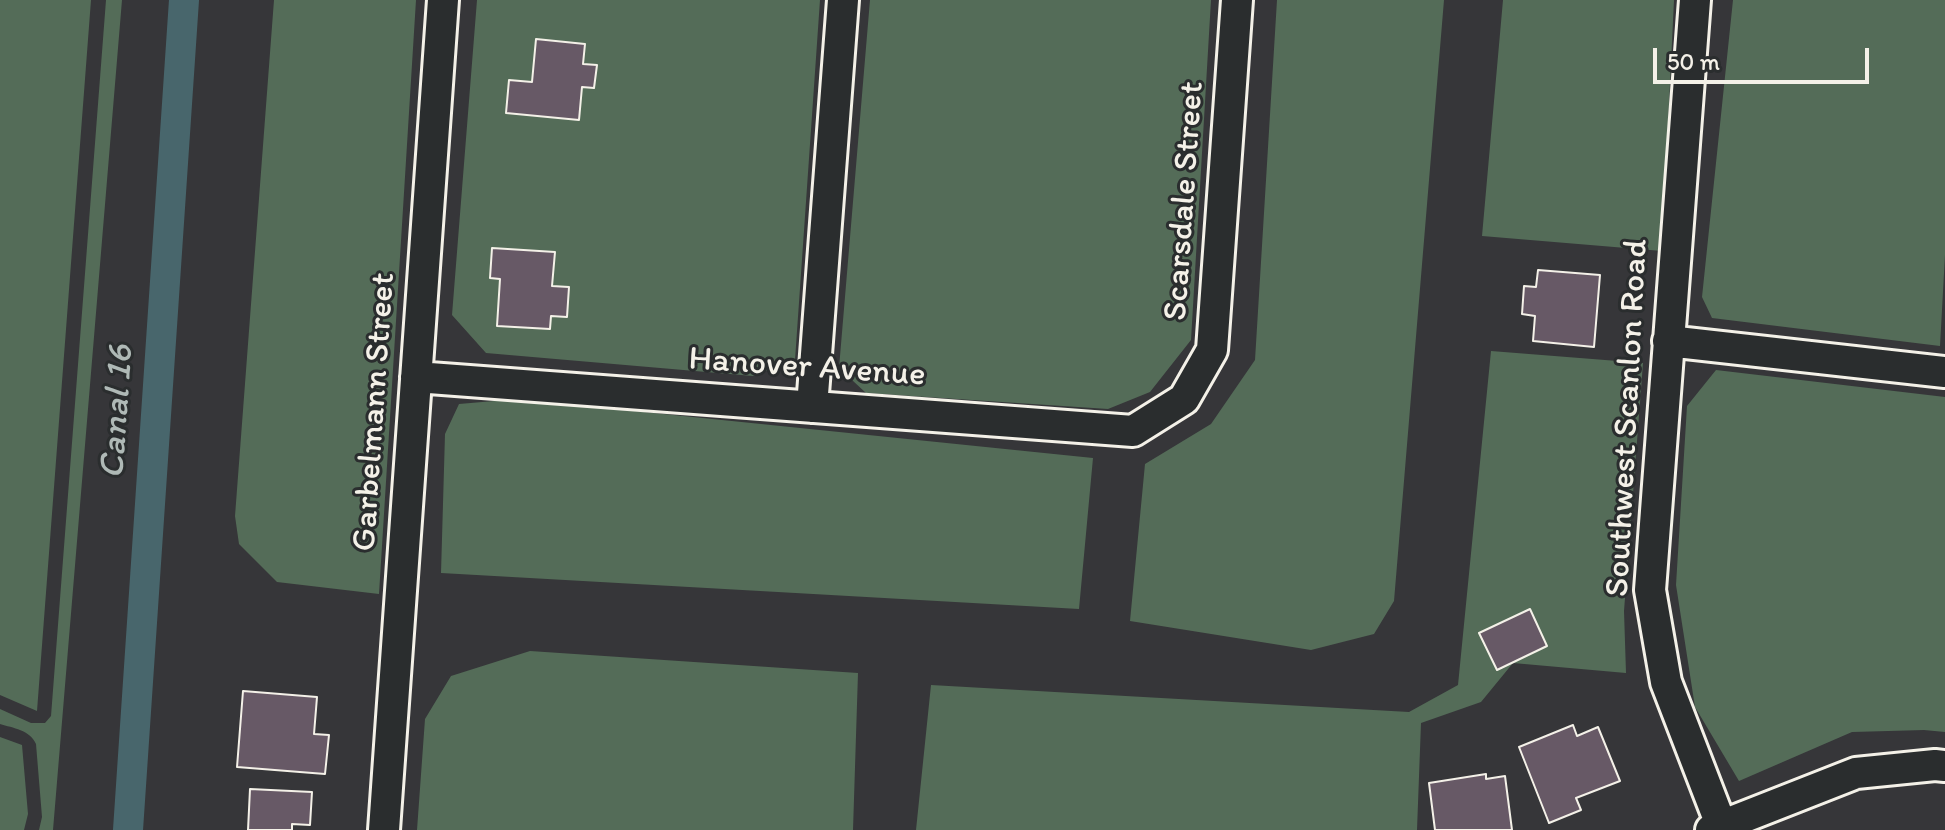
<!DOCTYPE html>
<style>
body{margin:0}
#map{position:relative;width:1945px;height:830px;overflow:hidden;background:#363639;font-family:Itim,sans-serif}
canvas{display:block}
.scale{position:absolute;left:1653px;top:48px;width:216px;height:36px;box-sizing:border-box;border:4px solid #f4f1e8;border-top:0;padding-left:10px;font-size:24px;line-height:28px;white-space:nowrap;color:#f4f1e8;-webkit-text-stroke:6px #2a2d2e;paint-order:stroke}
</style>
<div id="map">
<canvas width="1945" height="830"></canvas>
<div class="scale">50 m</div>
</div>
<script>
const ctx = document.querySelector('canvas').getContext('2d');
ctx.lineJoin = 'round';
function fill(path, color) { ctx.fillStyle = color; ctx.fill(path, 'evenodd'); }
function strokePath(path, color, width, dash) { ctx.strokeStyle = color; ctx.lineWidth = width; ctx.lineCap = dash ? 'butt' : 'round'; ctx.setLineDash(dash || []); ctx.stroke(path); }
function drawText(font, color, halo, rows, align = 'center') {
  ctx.font = font + ' Itim,sans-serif'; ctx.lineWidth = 6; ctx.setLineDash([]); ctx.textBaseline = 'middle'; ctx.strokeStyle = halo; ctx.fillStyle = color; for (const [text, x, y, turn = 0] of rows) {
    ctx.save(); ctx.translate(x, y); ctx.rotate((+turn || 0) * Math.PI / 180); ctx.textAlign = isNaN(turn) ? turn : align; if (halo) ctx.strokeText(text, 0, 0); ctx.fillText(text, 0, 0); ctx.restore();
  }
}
const green = new Path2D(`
 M0 0H91L37 711 0 695Z
 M106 0H122L53 830H39L42 817 36 744C30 730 13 728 0 724V709L31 723H45L51 716Z
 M274 0H416L379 594 277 582 239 544 235 516Z
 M477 0H820L795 360 753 376 486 353 452 315Z
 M870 0H1211L1191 340 1150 392 1108 409 866 393 839 368Z
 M1277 0H1444L1394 601 1374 634 1311 650 1130 621 1145 464 1211 424 1255 360Z
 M1503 0H1674L1662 251 1482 236Z
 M1733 0H1945V255L1940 346 1712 318 1702 297Z
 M1491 351 1643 363 1624 611 1626 673 1513 663 1481 702 1421 723 1417 830H916L931 685 1409 712 1458 685Z
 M1716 370 1945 397V732L1924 730 1852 732 1739 781 1695 707 1676 585 1687 406Z
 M517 399 1093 458 1079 609 441 573 445 434 459 404Z
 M530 651 858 673 853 830H417L425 719 451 676Z
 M0 737 22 745 28 814 24 830H0Z`);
const canal = new Path2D(`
 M128 830 184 0`);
const building = new Path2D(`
 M536 39 585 44 583 64 597 65 594 88 582 87 579 120 506 113 509 80 532 82Z
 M492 248 555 252 552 286 569 287 567 317 551 316 550 329 497 326 500 279 490 278Z
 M1538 270 1600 275 1594 347 1533 341 1535 316 1522 314 1524 286 1536 287Z
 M1530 609 1547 646 1497 670 1479 633Z
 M243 691 317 697 314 734 329 735 325 774 237 767Z
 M1573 725 1577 736 1598 727 1620 781 1576 798 1581 810 1549 823 1519 747Z
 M1486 774V779L1505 776 1512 830H1435L1429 783Z
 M250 789 312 792 310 825 292 824V830H248Z`);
const minor = new Path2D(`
 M1695 0 1650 590 1666 682 1723 830
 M1668 341 1945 372
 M416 377 1133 431 1184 399 1212 350 1237 0
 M812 407 843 0
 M384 830 443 0
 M1711 830 1856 773 1935 765 1945 766`);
const streetNames = [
 ["Scarsdale Street",1185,201,-86],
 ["Hanover Avenue",807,368,4],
 ["Garbelmann Street",375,412,-86],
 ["Southwest Scanlon Road",1628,418,-87]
];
const waterNames = [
 ["Canal 16",118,412,-86]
];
fill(green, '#546c58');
strokePath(canal, '#48666c', 30);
fill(building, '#675966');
strokePath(building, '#f4f1e8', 2);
strokePath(minor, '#f4f1e8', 36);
strokePath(minor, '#2a2d2e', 30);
drawText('34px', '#f4f1e8', '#2a2d2e', streetNames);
drawText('italic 36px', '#afb9b6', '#2a2d2e', waterNames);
</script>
